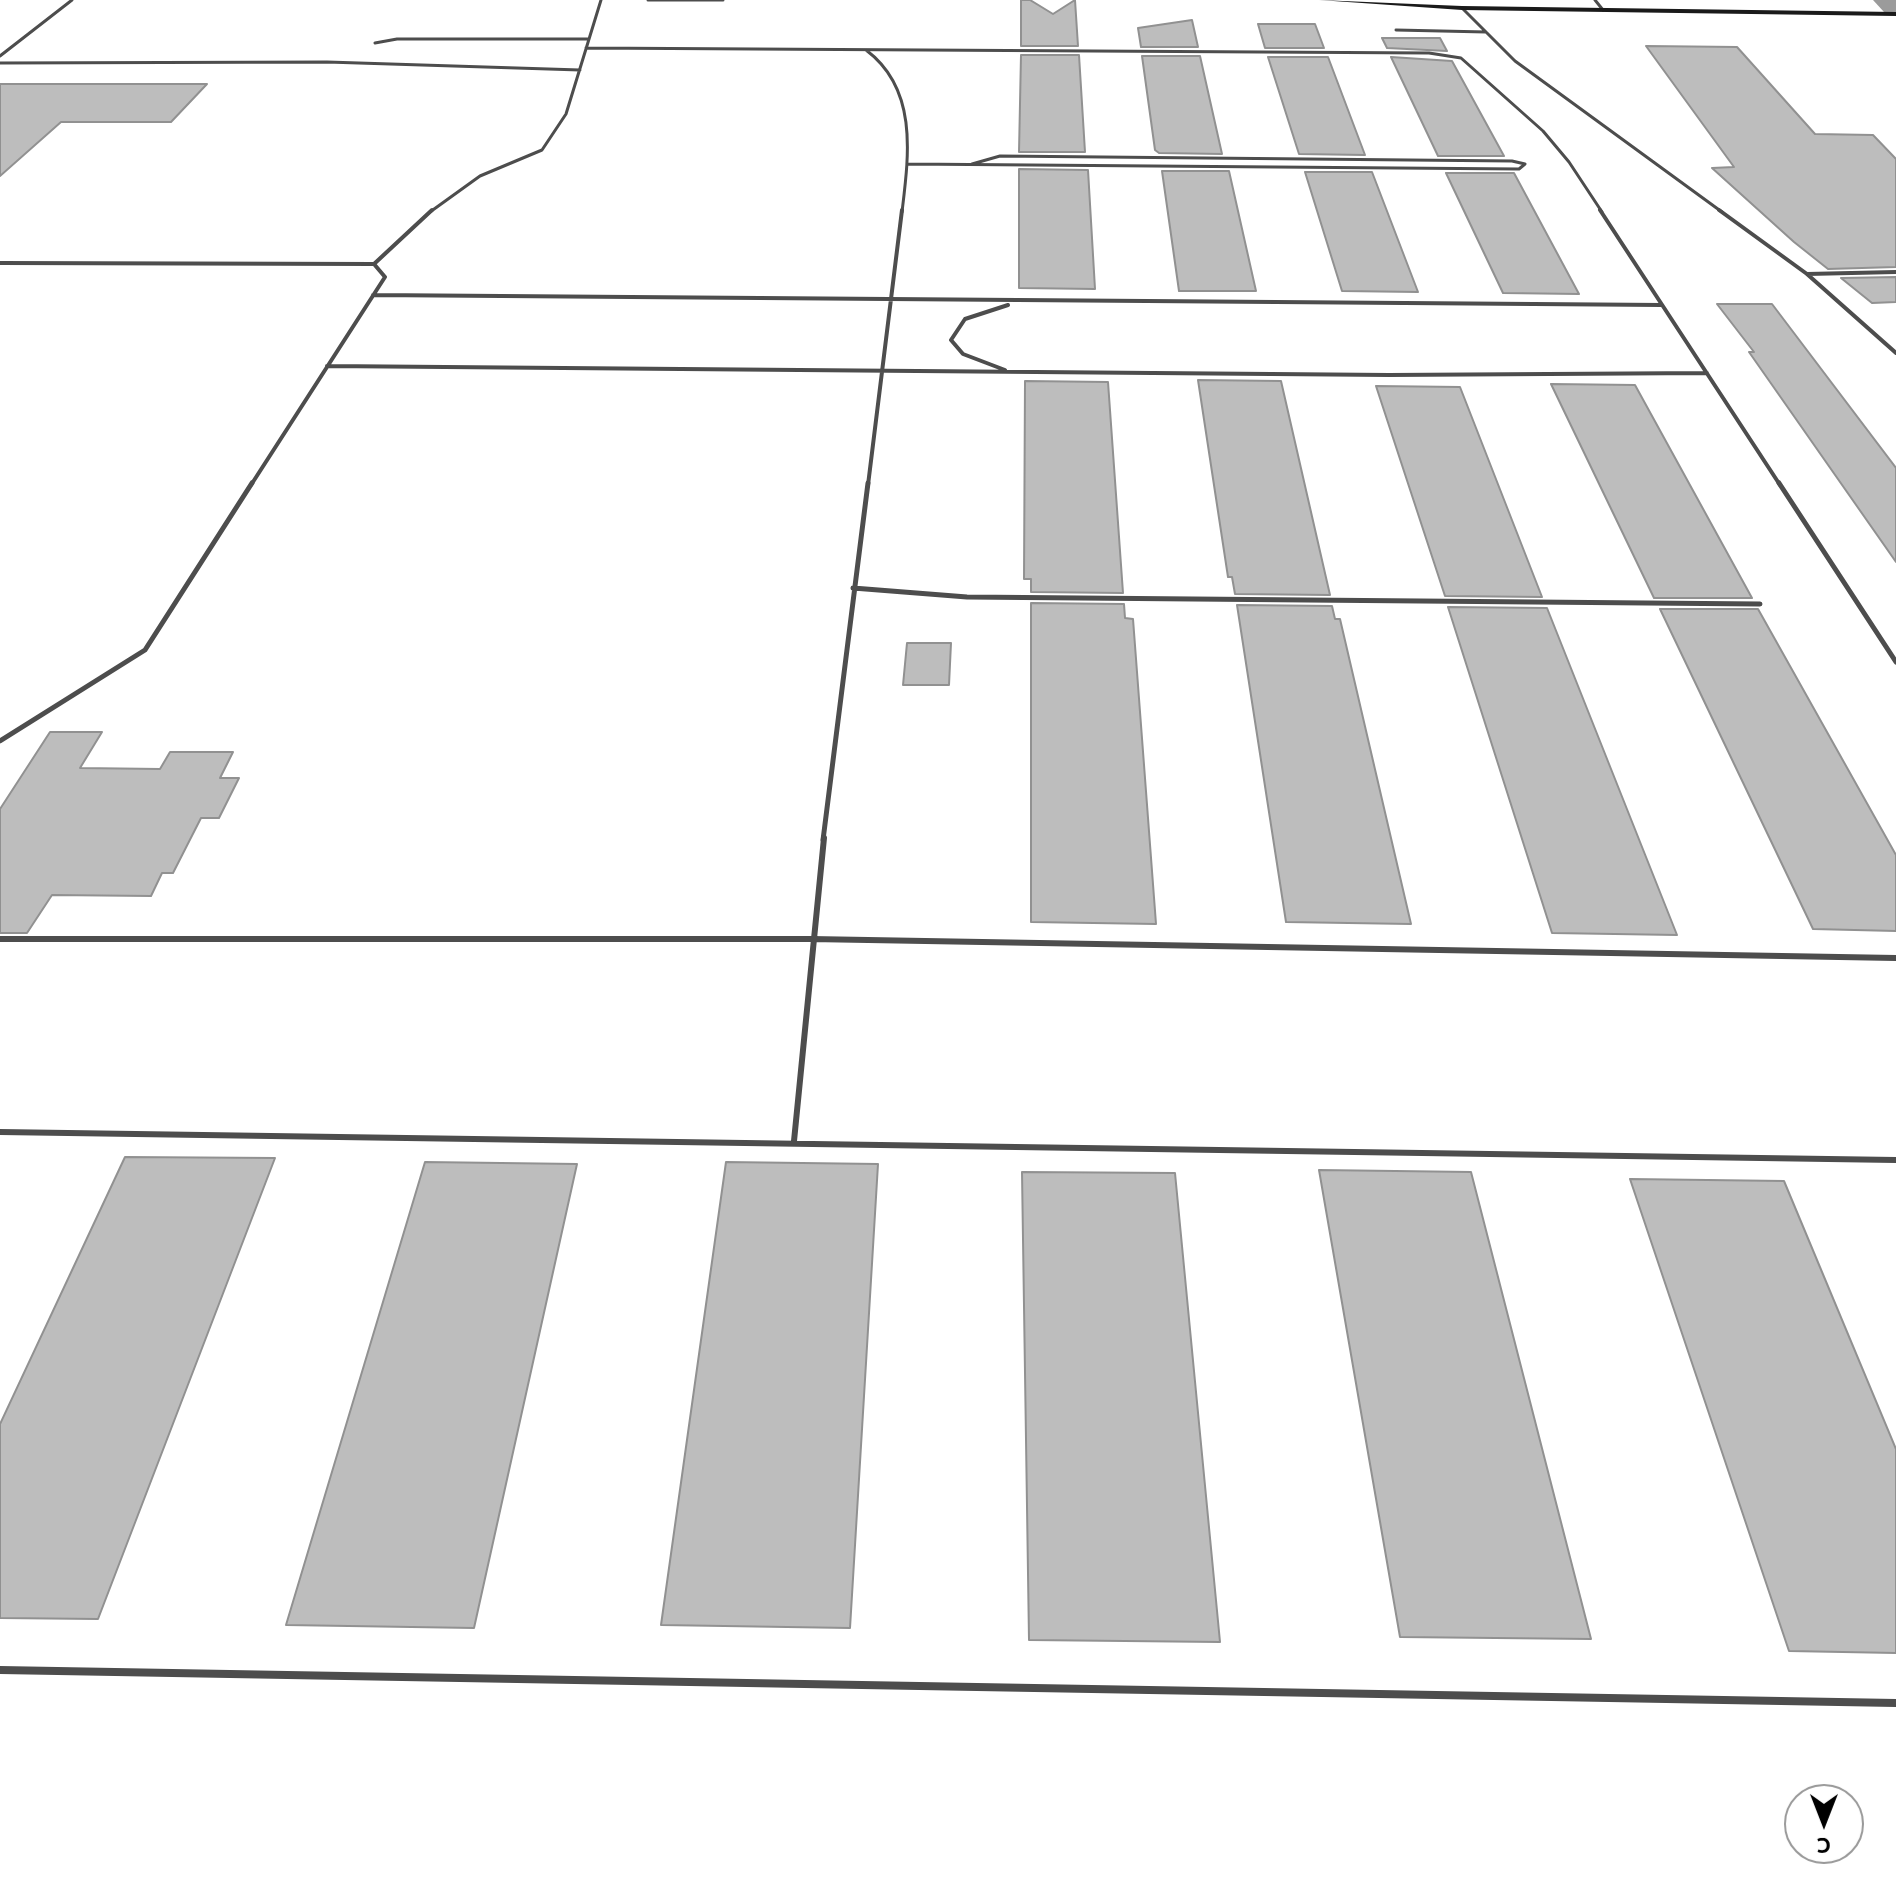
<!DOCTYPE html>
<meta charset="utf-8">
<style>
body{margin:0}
#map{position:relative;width:1896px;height:1896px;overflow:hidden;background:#fff;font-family:Ubuntu,sans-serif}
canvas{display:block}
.north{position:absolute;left:1784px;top:1784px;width:80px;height:80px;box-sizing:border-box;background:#fff;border:2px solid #999;border-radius:50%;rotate:180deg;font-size:22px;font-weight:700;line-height:32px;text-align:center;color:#000}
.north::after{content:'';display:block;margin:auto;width:28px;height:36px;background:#000;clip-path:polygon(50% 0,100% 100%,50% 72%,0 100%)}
</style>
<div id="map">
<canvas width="1896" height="1896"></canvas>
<div class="north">С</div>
</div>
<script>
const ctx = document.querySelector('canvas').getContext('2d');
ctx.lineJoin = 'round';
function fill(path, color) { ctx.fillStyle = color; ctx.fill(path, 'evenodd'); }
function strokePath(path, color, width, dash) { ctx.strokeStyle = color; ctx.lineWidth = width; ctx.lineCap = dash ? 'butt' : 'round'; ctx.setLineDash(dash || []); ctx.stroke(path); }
const river = new Path2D(`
 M1873 0H1896V15L1884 12Z`);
const building = new Path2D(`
 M1021 0H1030L1053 14 1075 0 1078 46H1021Z
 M1192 20 1198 47H1141L1138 28Z
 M1258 24H1315L1324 48H1265Z
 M1382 38H1440L1447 51 1387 48Z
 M1646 46 1737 47 1815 134 1873 135 1896 159V267L1828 269 1794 242 1712 168 1734 167Z
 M1021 55H1079L1085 152H1019Z
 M1142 56H1200L1222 154 1159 153 1155 150Z
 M1268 57H1328L1365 155 1299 154Z
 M1391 57 1452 61 1504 156H1438Z
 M0 84H207L171 122H61L0 176Z
 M1019 169 1088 170 1095 289 1019 288Z
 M1162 171H1229L1256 291H1179Z
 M1305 172H1372L1418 292 1342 291Z
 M1446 173H1514L1579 294 1503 293Z
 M1896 277V302L1872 303 1841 278Z
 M1717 304H1772L1896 468V562L1749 352H1754Z
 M1198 380 1281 381 1330 595 1235 594 1232 577H1228Z
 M1025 381 1108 382 1123 593 1031 592V579H1024Z
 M1551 384 1635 385 1752 598H1654Z
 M1376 386 1460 387 1542 597 1445 596Z
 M1031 603 1124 604 1125 618 1133 619 1156 924 1031 922Z
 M1237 605 1332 606 1335 619H1340L1411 924 1286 922Z
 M1448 607 1547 608 1677 935 1552 933Z
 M1660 609H1758L1896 855V931L1813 929Z
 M907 643H951L949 685H903Z
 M50 732H102L80 768 160 769 170 752H233L220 778H239L219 818H201L173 873H162L151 896 52 895 27 933H0V809Z
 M125 1157 275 1158 98 1619 0 1618V1424Z
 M425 1162 577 1164 474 1628 286 1625Z
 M726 1162 878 1164 850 1628 661 1625Z
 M1319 1170 1471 1172 1591 1639 1400 1637Z
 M1022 1172 1175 1173 1220 1642 1029 1640Z
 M1630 1179 1784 1181 1896 1449V1653L1789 1651Z`);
const serviceFar4 = new Path2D(`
 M648 0H723
 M1595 0 1603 10
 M1462 8 1515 61 1722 212
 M1396 30 1486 32
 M375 43 397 39H589
 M586 48 1429 53 1461 58 1543 131 1569 162 1602 212
 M866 50C918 89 909 154 902 212
 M0 56 72 0
 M0 63 327 62 580 70
 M908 164 1519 169 1525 164 1512 161 1000 156 972 164
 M430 212 480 176 542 150 566 114 601 0`);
const serviceFar3 = new Path2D(`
 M1600 210 1780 485
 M1719 210 1807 274 1896 353
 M0 263 374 264 432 210
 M1807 274 1896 272
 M373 295 1662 305
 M327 366 1389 375 1707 373
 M1005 370 963 354 951 340 965 319 1008 305
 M251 485 385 277 374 264
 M868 485 902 210`);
const serviceFar2 = new Path2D(`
 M1779 483 1896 662
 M853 588 967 597 1760 604
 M0 741 145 650 252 483
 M823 840 868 483`);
const serviceFar1 = new Path2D(`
 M0 939H811L1896 958
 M0 1132 1896 1160
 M794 1141 824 838`);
const service = new Path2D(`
 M0 1670 1896 1703`);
const secondary = new Path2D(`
 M1319 0 1462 6 1896 12V16L1462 10Z`);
fill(river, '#9b9b9b');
fill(building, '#bdbdbd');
strokePath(building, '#919191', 2);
strokePath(serviceFar4, '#4d4d4d', 3);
strokePath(serviceFar3, '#4d4d4d', 4);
strokePath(serviceFar2, '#4d4d4d', 5);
strokePath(serviceFar1, '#4d4d4d', 6);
strokePath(service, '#4d4d4d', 8);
fill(secondary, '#1a1a1a');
</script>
